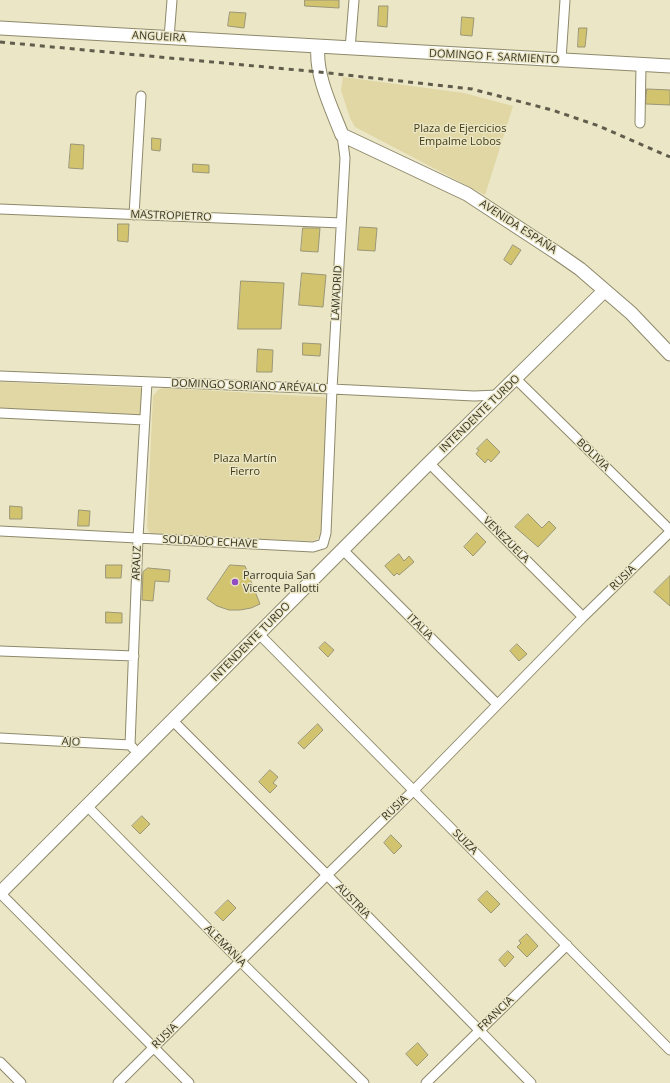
<!DOCTYPE html>
<meta charset="utf-8">
<style>
body{margin:0}
canvas{display:block;background:#ebe6c5}
</style>
<canvas width="670" height="1083"></canvas>
<script>
const ctx = document.querySelector('canvas').getContext('2d');
ctx.lineJoin = 'round';
function fill(path, color) { ctx.fillStyle = color; ctx.fill(path, 'evenodd'); }
function strokePath(path, color, width, dash) { ctx.strokeStyle = color; ctx.lineWidth = width; ctx.lineCap = dash ? 'butt' : 'round'; ctx.setLineDash(dash || []); ctx.stroke(path); }
function drawText(font, color, halo, rows, align = 'center') {
  ctx.font = font + ' "Open Sans",sans-serif'; ctx.lineWidth = 3; ctx.setLineDash([]); ctx.textBaseline = 'middle'; ctx.strokeStyle = halo; ctx.fillStyle = color; for (const [text, x, y, turn = 0] of rows) {
    ctx.save(); ctx.translate(x, y); ctx.rotate((+turn || 0) * Math.PI / 180); ctx.textAlign = isNaN(turn) ? turn : align; if (halo) ctx.strokeText(text, 0, 0); ctx.fillText(text, 0, 0); ctx.restore();
  }
}
const green = new Path2D(`
 M343 77 464 93 513 106 485 195 355 127 350 118 341 90Z
 M0 382 142 388 141 418 0 413Z
 M163 388 324 397 327 401V407L322 531C319 538 318 540 311 541L154 535 149 532 147 527 153 396 158 390Z`);
const building = new Path2D(`
 M305 0H339V8L305 6Z
 M379 6H388L387 27 378 26Z
 M230 12 246 13 244 28 228 26Z
 M462 17 474 18 472 36 461 35Z
 M579 28H587L585 47H578Z
 M647 89 670 90V105L646 104Z
 M152 138 161 139 160 151 152 150Z
 M71 144 84 145 83 169 69 168Z
 M193 164 209 165V173L193 172Z
 M118 224H129L128 242 118 241Z
 M360 227 377 228 375 251 358 250Z
 M303 228H320L318 252 301 251Z
 M513 245 521 250 511 265 504 260Z
 M302 273 326 275 323 307 299 305Z
 M241 281 284 283 281 329H238Z
 M303 343 321 344 320 356 303 355Z
 M258 349 273 350 272 372H257Z
 M487 439 500 452 491 462 488 459 485 463 476 454 479 450 477 449Z
 M10 506 22 507V519H10Z
 M79 510 90 511 89 526H78Z
 M528 514 542 528 549 521 556 528 538 547 515 527Z
 M477 533 486 542 473 556 464 547Z
 M399 554 404 561 409 556 414 562 399 575 397 573 394 576 385 566Z
 M106 565H122L121 578H106Z
 M230 565 245 566 260 604 251 608 240 610H229L217 606 207 599Z
 M148 568 170 570 169 582 155 581 153 601 142 600 143 572Z
 M670 576V606L654 592Z
 M106 612 122 613V623H106Z
 M325 642 334 650 328 657 319 648Z
 M517 644 527 654 519 661 510 651Z
 M318 724 323 730 304 749 298 743Z
 M270 770 278 777 273 783 277 786 270 793 259 782Z
 M142 816 150 824 140 834 132 826Z
 M391 835 402 846 394 854 384 843Z
 M487 891 500 904 491 913 478 900Z
 M228 900 236 908 223 921 215 913Z
 M527 934 538 946 527 957 517 947 521 943 519 941Z
 M508 951 514 957 505 967 499 960Z
 M418 1043 428 1055 417 1066 406 1054Z`);
const street = new Path2D(`
 M169 38 172 0
 M350 49 354 0
 M561 60 565 0
 M640 123 641 65
 M0 209 341 223
 M134 215 141 96
 M0 376 332 389 474 396 498 395
 M516 379 670 530
 M0 413 145 420
 M429 463 583 617
 M0 531 313 547 323 544
 M323 544 326 533 332 389 345 158 342 135
 M343 550 497 704
 M259 634 670 1050
 M0 651 134 656
 M173 721 327 875 531 1083
 M0 738 130 745 133 748
 M130 745 138 538 147 382
 M87 806 240 961 364 1083
 M0 893 189 1083
 M0 1062 21 1083
 M118 1083 327 875 414 790 583 617 670 532
 M426 1083 567 945`);
const secondary = new Path2D(`
 M0 28 670 66
 M318 47C315 75 332 109 342 135L467 194 557 253 580 269 631 313 670 354
 M0 893 429 463 604 291`);
const rail = new Path2D(`
 M0 42 319 72 472 89 552 110 599 126 670 157`);
const markers = [
 [235,582,4,"#924dc2"]
];
const streetNames = [
 ["ANGUEIRA",159,37,3],
 ["DOMINGO F. SARMIENTO",494,57,3],
 ["MASTROPIETRO",171,216,2],
 ["AVENIDA ESPAÑA",518,227,33],
 ["LAMADRID",337,293,-87],
 ["DOMINGO SORIANO ARÉVALO",249,386,2],
 ["INTENDENTE TURDO",480,414,-44],
 ["BOLIVIA",593,455,44],
 ["VENEZUELA",506,540,45],
 ["SOLDADO ECHAVE",210,542,3],
 ["ARAUZ",137,563,-88],
 ["RUSIA",623,578,-44],
 ["ITALIA",420,627,45],
 ["INTENDENTE TURDO",251,642,-45],
 ["AJO",71,742,3],
 ["RUSIA",395,808,-44],
 ["SUIZA",465,842,45],
 ["AUSTRIA",353,901,46],
 ["ALEMANIA",225,946,45],
 ["FRANCIA",496,1014,-44],
 ["RUSIA",165,1036,-45]
];
const parkNames = [
 ["Plaza de Ejercicios",460,129],
 ["Empalme Lobos",460,142],
 ["Plaza Martín",245,459],
 ["Fierro",245,472]
];
const poiNames = [
 ["Parroquia San",243,576],
 ["Vicente Pallotti",243,589]
];
fill(green, '#e0d7a4');
fill(building, '#d2c36f');
strokePath(building, '#9b9677', 1);
strokePath(street, '#8e896b', 11);
strokePath(secondary, '#8e896b', 15);
strokePath(street, '#fff', 9);
strokePath(secondary, '#fff', 13);
strokePath(rail, '#605d4c', 3, [5, 5]);
for (const [x, y, r, color] of markers) { const dot = new Path2D(); dot.arc(x, y, r, 0, 2 * Math.PI); ctx.fillStyle = color; ctx.fill(dot); strokePath(dot, '#ebe6c5', 1.5); }
drawText('11px', '#383629', '#ebe6c5', streetNames);
drawText('11px', '#413b16', '#ebe6c5', parkNames);
drawText('11px', '#383629', '#ebe6c5', poiNames, 'left');
</script>
